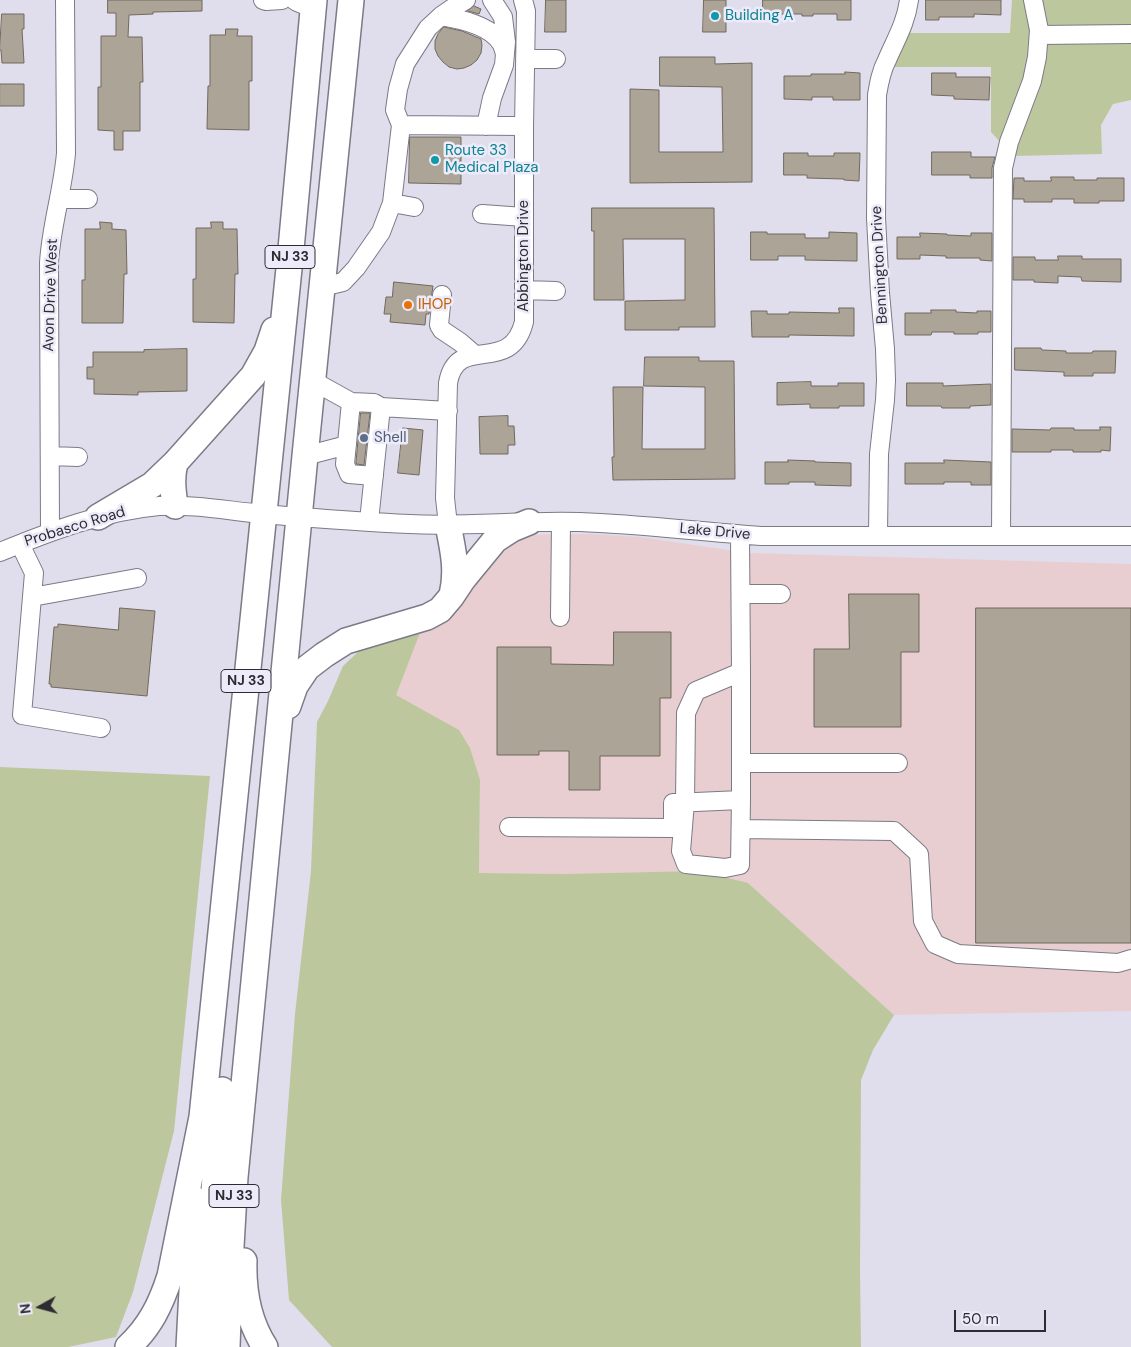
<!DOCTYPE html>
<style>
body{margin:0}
#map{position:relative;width:1131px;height:1347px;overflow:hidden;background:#e0deec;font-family:"DM Sans",sans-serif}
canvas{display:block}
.north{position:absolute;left:15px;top:1282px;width:50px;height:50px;-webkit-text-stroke:4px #edebfa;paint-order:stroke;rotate:263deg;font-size:14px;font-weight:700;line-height:20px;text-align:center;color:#2c2c31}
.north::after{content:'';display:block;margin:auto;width:18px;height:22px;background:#2c2c31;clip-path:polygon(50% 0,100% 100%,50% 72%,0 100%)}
.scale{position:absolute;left:954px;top:1310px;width:92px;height:22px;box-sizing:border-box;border:2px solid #2c2c31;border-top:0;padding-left:6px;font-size:15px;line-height:18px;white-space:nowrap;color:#2c2c31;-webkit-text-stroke:4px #edebfa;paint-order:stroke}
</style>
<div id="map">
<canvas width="1131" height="1347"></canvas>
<div class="north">N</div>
<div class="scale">50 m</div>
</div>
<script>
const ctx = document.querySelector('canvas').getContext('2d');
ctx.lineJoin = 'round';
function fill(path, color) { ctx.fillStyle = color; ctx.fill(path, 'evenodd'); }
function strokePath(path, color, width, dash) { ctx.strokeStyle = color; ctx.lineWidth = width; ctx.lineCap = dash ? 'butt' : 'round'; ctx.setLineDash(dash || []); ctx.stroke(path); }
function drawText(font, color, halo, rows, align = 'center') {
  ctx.font = font + ' "DM Sans",sans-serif'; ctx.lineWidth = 5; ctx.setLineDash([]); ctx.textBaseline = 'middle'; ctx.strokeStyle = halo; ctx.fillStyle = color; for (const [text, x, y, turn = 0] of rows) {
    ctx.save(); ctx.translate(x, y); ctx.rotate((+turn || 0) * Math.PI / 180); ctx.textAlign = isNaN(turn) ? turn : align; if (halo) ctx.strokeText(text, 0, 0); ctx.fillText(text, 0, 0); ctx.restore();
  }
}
const industrial = new Path2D(`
 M590 534 639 537 750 553 1131 564V1011L894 1015 748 883 557 874 479 873 480 780 395 695 423 625 492 555 518 535Z`);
const green = new Path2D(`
 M1012 0H1131V100L1113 104 1101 125 1102 154 1013 156 991 132V67H890L906 33H1010Z
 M423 625 396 695 459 730 470 748 480 780 479 873 566 874 699 871 748 883 894 1015 873 1050 861 1080 860 1272 861 1347H332L289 1300 281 1200 295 1014 311 871 317 722 328 701 343 666 359 651Z
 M0 767 210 776 174 1131 133 1292 116 1337 68 1347H0Z`);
const building = new Path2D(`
 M108 0H202V11L153 12V14L129 15 128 37H142L143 82H140V131H123V150H114V131L98 130V87H101V36H116V13H108Z
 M546 0H566V32H545Z
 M704 0H726V32H703Z
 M763 0H851V20H837V14H813V16H802V14H778V20H763Z
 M926 0H1001V15L974 14V17H939V20H926Z
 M474 6 481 9 479 14 468 11Z
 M2 14H24V29H22L24 63H2L1 50H0Z
 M444 27 462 31 481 39 482 45 481 53 477 60 471 65 464 68 457 69 449 67 443 62 438 56 435 49V41L438 34Z
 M226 29H238L237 36H252V81H249V130L207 129 208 86H210V35H225Z
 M660 57H715V64L752 63V182L630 183V89L659 90V152H723L722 87 660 86Z
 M845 72 860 73V100H833V97H812V100L784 99V76H811V74H845Z
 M932 73H956V77H990L989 100 954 99V96L932 95Z
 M0 84H24V106H0Z
 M410 137H461V184L409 183Z
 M932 152H971V157H995L992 168V178H970V175H932Z
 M784 153H808V156H834V153H860L859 181 844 180V179L807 178V175H784Z
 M1051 177H1074V180H1097V178H1124V201H1099V203H1074V199H1052V202H1024V199H1013L1014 178H1024V181H1051Z
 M592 208H714L715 327H679V330H625V301L685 300V239H623L624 300H594V231H592Z
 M100 222 112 223V229L126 230 127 274H124L123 323H82V280H85V229H100Z
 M211 222H223V229H237L238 274H235L234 323 193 322V279H196V228H211Z
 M751 232H767V234H805V238H829V232L857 233V261L805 260V256H778V260H751Z
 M920 233 947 234V235L971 236V233H992V261L980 260V258H946V256L920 255V259H897V237H920Z
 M1058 256H1082V259H1121V282L1082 281 1081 277 1058 276V283L1034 282V280H1013V257H1035V260H1058Z
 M394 282 433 286 429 314H426L425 325 390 322 391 314H384L386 297H392Z
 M839 308H854V336L789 335V337H752L751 311H767V314H789V312L839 313Z
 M931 310H956V312L977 313V311H991V332H978V334H954V332H932L931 335H905V313H931Z
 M1015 348H1041L1042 350 1066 351V353H1092L1093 351H1116L1115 373H1093V376H1064V372L1015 370Z
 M187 349V391L138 392V395L94 394V379H87V367H93V352H144V350Z
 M645 357H699V361H734L735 479 613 480 612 457H614L613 387H643L642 449H705V387L644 386Z
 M811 382V386H838V383H864V406H839V408H810V404L777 405V383Z
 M907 383H943V386L991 384V405L970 406V408H942L941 406H907Z
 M361 413H370L364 465 356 464V462Z
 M508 416V426H514L515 445H508V454H480L479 417Z
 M1100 427H1111L1110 451 1101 450V452H1073V450H1051V452H1012V429L1050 430 1051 428H1074V430H1100Z
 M403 428 423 430 419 475 398 473Z
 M788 460 815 461V462L851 463V486L815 485V482H789V484H765V462H788Z
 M944 460 991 462V485H971V482H944V484H905V463H944Z
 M849 594H919V652H901V727H814V649H849Z
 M120 608 155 611 147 696 51 687V684H49L54 627H58V624L118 630Z
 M976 608H1131V943H976Z
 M614 632H671V698H660V756H600V790H569V751H539V755H497V647H551V664L613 665Z`);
const minor = new Path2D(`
 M263 0 266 1 282 0
 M294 0 297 2 314 9
 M441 16C460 19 490 25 501 43 503 46 504 51 505 54
 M1039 35 1131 34
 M525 59H556
 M401 125 524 126
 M486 126 492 98 504 65 506 42 503 17 492 0
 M59 199H88
 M392 203 414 207
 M482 214 524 217
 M322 287 343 282 356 268 381 232 392 203 401 125 395 110 398 89 405 64 428 28 441 16 454 7 466 0
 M524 290 556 291
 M442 295 439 325 442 330 460 342 475 355
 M313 381 351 402 374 403 381 407 448 411
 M351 402 345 464 349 474 374 476
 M50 456 78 457
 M305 456 347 445
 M369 521 381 407
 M448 525 445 498 448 383C457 332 510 377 524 322V126L526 11 523 0
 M50 532 49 263C51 226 63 190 66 153L65 0
 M740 535 741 672 696 691 686 713 685 802 681 851 686 864 725 868 740 865 741 800
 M878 535 879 454 885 400 886 380 885 349 880 293 876 218 877 95C879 83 881 71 887 60 896 39 906 23 909 0
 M1001 536 1003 168 1009 142 1032 81 1037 57 1039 30 1033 0
 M20 544 34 573 22 715 101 728
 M0 552C51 531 104 511 159 506 194 504 229 511 263 514 312 518 361 522 410 524 466 527 523 520 580 522 640 524 700 532 761 536H1131
 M741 594H781
 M32 597 137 578
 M560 617 561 522
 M742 763H898
 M509 827 673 828V803L741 800V672
 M741 829 894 831 919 854 923 921 935 944 958 954 1118 963 1131 959`);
const major = new Path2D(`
 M187 1347 195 1197`);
const highway = new Path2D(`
 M175 463C171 479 173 490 175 506
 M98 517 152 485 175 463 253 376 267 351 274 330
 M448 525C453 549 458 571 452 595
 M288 706 295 686 307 668 324 655 346 641 427 617 440 610 451 597 463 579 495 540 512 529 529 522
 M244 1261C243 1291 249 1322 265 1347
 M128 1347C150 1327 161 1304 170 1276L202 1117 291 249 314 0
 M206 1347 212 1215 222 1090
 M227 1347 230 1264 235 1177 305 456 351 0`);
const markers = [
 [715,16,5,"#0f9aa8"],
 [435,160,5,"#0f9aa8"],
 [408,305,5,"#e8710a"],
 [364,438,5,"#5c6f8a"]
];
const shields = [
 [290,257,50],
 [246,681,50],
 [234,1196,50]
];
const shieldNames = [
 ["NJ 33",290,257],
 ["NJ 33",246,681],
 ["NJ 33",234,1196]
];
const cultureNames = [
 ["Building A",725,16],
 ["Route 33",445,151],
 ["Medical Plaza",445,168]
];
const streetNames = [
 ["Abbington Drive",524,256,-90],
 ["Bennington Drive",880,265,-93],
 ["Avon Drive West",51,295,-88],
 ["Probasco Road",75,527,-17],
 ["Lake Drive",715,532,5]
];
const foodNames = [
 ["IHOP",418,305]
];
const serviceNames = [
 ["Shell",374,438]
];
fill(industrial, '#e9ced1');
fill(green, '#bcc79e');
fill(building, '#ada498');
strokePath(building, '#70685d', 1);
strokePath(minor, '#7b7a87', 20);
strokePath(major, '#7b7a87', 24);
strokePath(highway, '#7b7a87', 28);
strokePath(minor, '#fff', 18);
strokePath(major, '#fff', 21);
strokePath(highway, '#fff', 25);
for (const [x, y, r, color] of markers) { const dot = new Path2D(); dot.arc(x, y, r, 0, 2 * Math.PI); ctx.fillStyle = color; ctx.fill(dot); strokePath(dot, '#edebfa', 2); }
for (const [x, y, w] of shields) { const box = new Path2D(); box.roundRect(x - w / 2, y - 11.5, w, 23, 4); ctx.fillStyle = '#edebfa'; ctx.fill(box); strokePath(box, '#2c2c31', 1); }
drawText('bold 14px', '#2c2c31', null, shieldNames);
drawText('15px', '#0d838f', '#edebfa', cultureNames, 'left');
drawText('15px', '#2c2c31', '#edebfa', streetNames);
drawText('15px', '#c56008', '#edebfa', foodNames, 'left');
drawText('15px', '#4e5e75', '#edebfa', serviceNames, 'left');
</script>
